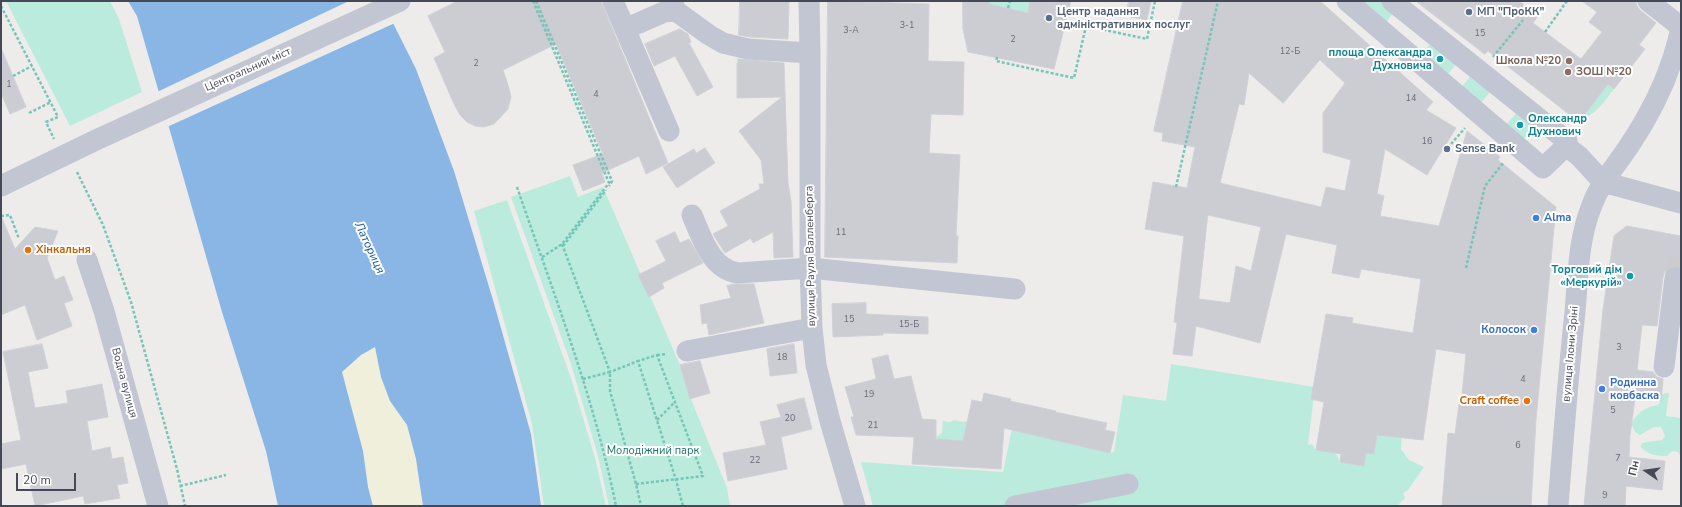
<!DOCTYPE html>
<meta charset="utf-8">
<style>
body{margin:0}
#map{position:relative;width:1682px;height:507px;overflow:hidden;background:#eeeceb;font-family:"Nunito Sans",sans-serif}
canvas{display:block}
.frame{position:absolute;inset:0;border:2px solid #454957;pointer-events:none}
.north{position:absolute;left:1626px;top:451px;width:40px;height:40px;-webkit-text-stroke:3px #fff;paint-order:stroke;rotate:283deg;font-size:11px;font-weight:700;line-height:16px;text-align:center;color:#454957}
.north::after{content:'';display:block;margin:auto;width:14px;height:18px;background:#454957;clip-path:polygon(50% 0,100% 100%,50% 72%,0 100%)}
.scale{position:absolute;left:16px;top:473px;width:60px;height:18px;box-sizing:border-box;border:2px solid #454957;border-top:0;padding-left:5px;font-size:12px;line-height:14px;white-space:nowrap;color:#454957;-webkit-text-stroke:3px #fff;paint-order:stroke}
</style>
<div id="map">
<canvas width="1682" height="507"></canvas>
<div class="frame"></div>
<div class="north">Пн</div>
<div class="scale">20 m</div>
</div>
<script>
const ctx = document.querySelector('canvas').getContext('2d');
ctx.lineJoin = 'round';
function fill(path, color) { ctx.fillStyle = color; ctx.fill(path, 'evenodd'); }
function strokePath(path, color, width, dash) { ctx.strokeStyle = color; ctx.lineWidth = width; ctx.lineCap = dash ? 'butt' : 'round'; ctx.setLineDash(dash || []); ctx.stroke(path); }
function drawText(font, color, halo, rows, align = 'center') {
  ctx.font = font + ' "Nunito Sans",sans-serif'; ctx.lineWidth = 4; ctx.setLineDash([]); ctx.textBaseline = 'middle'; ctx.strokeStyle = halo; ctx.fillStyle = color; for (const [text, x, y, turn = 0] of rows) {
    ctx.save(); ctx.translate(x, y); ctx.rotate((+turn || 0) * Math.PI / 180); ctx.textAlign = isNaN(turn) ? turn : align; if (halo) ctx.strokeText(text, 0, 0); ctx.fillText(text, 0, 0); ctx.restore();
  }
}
const green = new Path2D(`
 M6 1H110L119 19 142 92 70 126Z
 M990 1H1033L1030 13 989 4Z
 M1347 1H1392L1398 6 1381 30Z
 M1434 39 1460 59 1444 79 1419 58Z
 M1475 71 1494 87 1477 108 1458 91Z
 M1608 84 1614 89C1601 106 1598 111 1579 122Z
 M1518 111 1535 126 1522 141 1505 126Z
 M570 176 578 197 603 187 680 365 691 399 727 488 730 506H609L598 456 570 361 511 197Z
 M507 200 572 381 595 458 606 506H544L532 424 474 211Z
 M1171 364 1315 387 1308 445 1312 444 1316 450C1328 451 1336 449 1340 462L1364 466 1366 453 1374 454 1378 430 1402 431 1401 449 1409 460 1424 467 1408 490 1403 493 1405 498 1397 506H873L861 462 1003 472 1012 429 1110 453 1114 452 1123 395 1166 401Z
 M1665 393H1669L1666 416 1681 418V457L1678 452 1672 451 1667 456C1656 456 1648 455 1641 447V444L1646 442 1662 440 1665 436 1661 427H1654L1640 435 1635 432 1631 423C1639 412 1645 407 1658 405L1661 401V395Z
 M954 420 964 422 971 420 967 441H939L936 437 942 433 943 421 950 422Z`);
const sand = new Path2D(`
 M376 347 381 377 390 401 407 425 416 459 423 506H373L368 487 363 451 342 372 361 355Z`);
const water = new Path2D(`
 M128 1H382L416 69 454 171 493 300 531 434 541 506H423L416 459 407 425 390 401 381 377 375 347 361 355 342 372 363 451 368 487 373 506H278L266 451 222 312 137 16Z`);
const pier = new Path2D(`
 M349 1H384L395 23 167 127 157 92Z`);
const building = new Path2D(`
 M458 1H601L668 163 646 174 639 156 602 173 605 182 583 191 573 165 603 154 556 44 503 70 508 85 511 97 508 109 494 124 484 127 475 126 467 122 460 115 454 104 434 58 445 52 428 16Z
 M740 1H789L788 39 750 37 739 35Z
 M828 1 929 4 928 61 964 62 963 115 931 114 929 153 960 155 956 236H958L957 263 825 257Z
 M963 1H990L989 4 1028 13 1030 1H1071L1054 69 968 52 963 29Z
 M1129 1H1151L1147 20 1126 16Z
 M1183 1H1320L1433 102 1426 110 1456 128 1427 175 1385 149 1377 194 1384 196 1380 216 1439 226 1467 131 1500 157 1498 160 1556 207 1536 420 1531 506H1442L1448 433 1455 434 1459 404H1461L1466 354 1436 349 1423 440 1377 435 1374 454 1366 453 1364 466 1340 462 1341 454 1316 450 1324 402 1311 399 1326 314 1353 318 1352 323 1413 333 1421 279 1361 269 1359 278 1332 273 1337 245 1286 234 1260 343 1196 326 1192 356 1173 354 1177 323 1174 322 1184 236 1145 229 1153 182 1187 188 1195 147 1162 141 1163 133 1154 131ZM1320 60 1345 83 1323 113V152L1351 160 1345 191 1326 187 1321 207 1220 183 1239 104 1244 105 1249 73 1283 103ZM1208 215 1261 227 1251 271 1236 266 1230 303 1199 299Z
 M1416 1H1519L1538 16 1533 23 1581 59 1602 32 1589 22 1597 12 1582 1H1636L1637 6 1640 10 1656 23 1639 45 1645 49 1614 89 1608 84 1579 122 1488 51 1485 54Z
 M680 29 688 34 691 42 689 43 713 87 697 96 675 56 654 66 645 44Z
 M1 48 26 107 10 114 1 93Z
 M738 59 784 63 788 183 791 201 793 257 774 258 773 232 753 243 751 238 725 253 713 234 728 226 720 211 760 189 759 184H764L761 160 739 131 782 97 737 98V63H738Z
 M705 148 715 163 677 188 663 167 694 149 696 153Z
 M1 216 15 249 35 227 58 231 47 258 55 280 64 276 73 300 64 303 72 326 37 340 25 305 1 315Z
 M1627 226 1681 236V268L1676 266 1671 267 1665 271 1663 277 1657 326 1642 325 1637 370 1653 372 1657 377 1663 379 1661 401 1635 399 1630 435 1629 457 1665 461 1662 490 1626 486 1625 506H1584L1603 309 1614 236Z
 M675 232 680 243 689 239 703 263 662 283 664 288 649 297 638 275 666 261 656 241Z
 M733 284H754L764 323 709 335 707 323 702 324 700 305 731 298 727 286Z
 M866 303V314L928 317V334L883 333V335L833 337 832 304Z
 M42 344 48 368 28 372 35 408 68 403 66 391 102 384 108 417 87 421 92 451 110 447 112 459 123 457 128 483 117 485 120 498 85 504 83 496 35 506 26 464 1 469V444L21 440 3 352Z
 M794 344 797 373 770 376 767 349Z
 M888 355 894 379 911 376 922 419 936 420V439L963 441 972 400 982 402 984 393 1011 399 1010 401 1056 411 1055 412 1107 423 1105 430 1115 432 1110 453 1004 428 1001 469 912 464 914 437 856 435 851 417H854L845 387 876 379 872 359Z
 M700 361 710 393 690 399 680 365Z
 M804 398 812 429 781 437 787 469 728 481 723 453 766 445 760 422 781 417 777 405Z`);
const minorTunnel = new Path2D(`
 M1675 278 1681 253`);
const path = new Path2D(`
 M533 1 609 183 562 244 541 258
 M536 1 612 181 609 186
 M1 6 58 117 46 122 54 139
 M1008 8 1010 1
 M1545 32 1567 1
 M997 57 996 61 1074 78 1086 26 1147 39 1155 1
 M1493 57 1523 20
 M13 76 32 66
 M29 113 51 102
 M1451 144 1465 128
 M77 172 103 225 131 302 177 469 185 506
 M517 187C553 292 594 397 616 506
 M1176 187 1218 1
 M1 216 10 215 19 239
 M562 244 610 372 638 361 676 480 683 506
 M563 246 606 190
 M1466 268 1485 186 1504 162
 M657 355 667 354
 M583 379 610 372V391L636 484 641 506
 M657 420 675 402
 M636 484 703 476 657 355 638 361
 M180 486 226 475`);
const minor = new Path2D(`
 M613 1 625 29
 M672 1 676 11 709 35 723 43 748 49 810 53
 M809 1 810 53V268L812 328 816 365 830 421 855 506
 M1347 1 1543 168 1566 146 1567 141 1392 1
 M1648 1 1681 27
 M669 131 625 29 664 12 676 11
 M1566 146 1579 156 1603 182
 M1603 182 1681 203
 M1 186 96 140 400 1
 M692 215C702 238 711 269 738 273L810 268 1015 289
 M87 260 104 311 158 506
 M687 351 812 328
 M1664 367 1675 278
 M1015 506 1128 484
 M1558 506C1563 441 1568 377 1575 312 1578 277 1578 239 1592 205 1600 183 1616 166 1629 146 1654 109 1672 71 1681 28`);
const markers = [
 [1469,12,4,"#5c6f8a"],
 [1049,18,4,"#5c6f8a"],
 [1440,59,4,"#0f9aa8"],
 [1569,61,4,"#8d6e63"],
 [1568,72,4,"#8d6e63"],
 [1520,125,4,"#0f9aa8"],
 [1447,149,4,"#5c6f8a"],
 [1536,218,4,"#3f7fe0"],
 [28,250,4,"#e8710a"],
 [1630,276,4,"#0f9aa8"],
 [1534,330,4,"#3f7fe0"],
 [1602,389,4,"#3f7fe0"],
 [1527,401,4,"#e8710a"]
];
const numberNames = [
 ["3-1",907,26],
 ["3-А",851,31],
 ["15",1480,34],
 ["2",1013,40],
 ["12-Б",1290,52],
 ["2",476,64],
 ["1",9,85],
 ["4",596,95],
 ["14",1411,99],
 ["16",1427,142],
 ["11",841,233],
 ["15",849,320],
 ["15-Б",909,325],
 ["3",1619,348],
 ["18",782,358],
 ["4",1523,380],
 ["19",869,395],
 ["5",1613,411],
 ["20",790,419],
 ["21",873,426],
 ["6",1518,446],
 ["7",1618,459],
 ["22",755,461],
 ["9",1605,496]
];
const serviceNames = [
 ["Центр надання",1057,12],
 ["адміністративних послуг",1057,25],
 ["МП \"ПроКК\"",1477,12],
 ["Sense Bank",1455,149]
];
const cultureNames = [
 ["площа Олександра",1432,53],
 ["Духновича",1432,66],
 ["Олександр",1528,119,"left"],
 ["Духнович",1528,132,"left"],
 ["Торговий дім",1622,270],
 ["«Меркурій»",1622,283]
];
const educationNames = [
 ["Школа №20",1561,61],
 ["ЗОШ №20",1576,72,"left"]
];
const streetNames = [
 ["Центральний міст",248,70,-24],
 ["вулиця Рауля Валленберга",811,256,-91],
 ["вулиця Ілони Зріні",1571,354,-85],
 ["Водна вулиця",124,383,75]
];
const shopNames = [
 ["Alma",1544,218],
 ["Колосок",1526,330,"right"],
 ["Родинна",1610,383],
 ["ковбаска",1610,396]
];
const foodNames = [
 ["Хінкальня",36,250],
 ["Craft coffee",1519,401,"right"]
];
const parkNames = [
 ["Молодіжний парк",653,451]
];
const waterNames = [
 ["Латориця",369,248,65]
];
fill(green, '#bbebdc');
fill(sand, '#efefdc');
fill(water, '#8ab6e5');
fill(pier, '#eeeceb');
fill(building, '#ccccd3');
strokePath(building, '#d0d0d7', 1);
strokePath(minorTunnel, '#cccbcd', 21, [21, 10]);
strokePath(path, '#75c6b8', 2.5, [3, 2]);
strokePath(minor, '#c2c6d2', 21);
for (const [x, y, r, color] of markers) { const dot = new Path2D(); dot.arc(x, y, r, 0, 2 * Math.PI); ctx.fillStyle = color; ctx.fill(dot); strokePath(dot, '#fff', 1.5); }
drawText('9px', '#676a76', null, numberNames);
drawText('bold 11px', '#4e5e75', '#fff', serviceNames, 'left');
drawText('bold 11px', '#0d838f', '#fff', cultureNames, 'right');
drawText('bold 11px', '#785e54', '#fff', educationNames, 'right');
drawText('11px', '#454957', '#fff', streetNames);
drawText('bold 11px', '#366cbe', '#fff', shopNames, 'left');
drawText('bold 11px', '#c56008', '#fff', foodNames, 'left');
drawText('11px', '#1b7363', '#fff', parkNames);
drawText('italic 12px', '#14559b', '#fff', waterNames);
</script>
